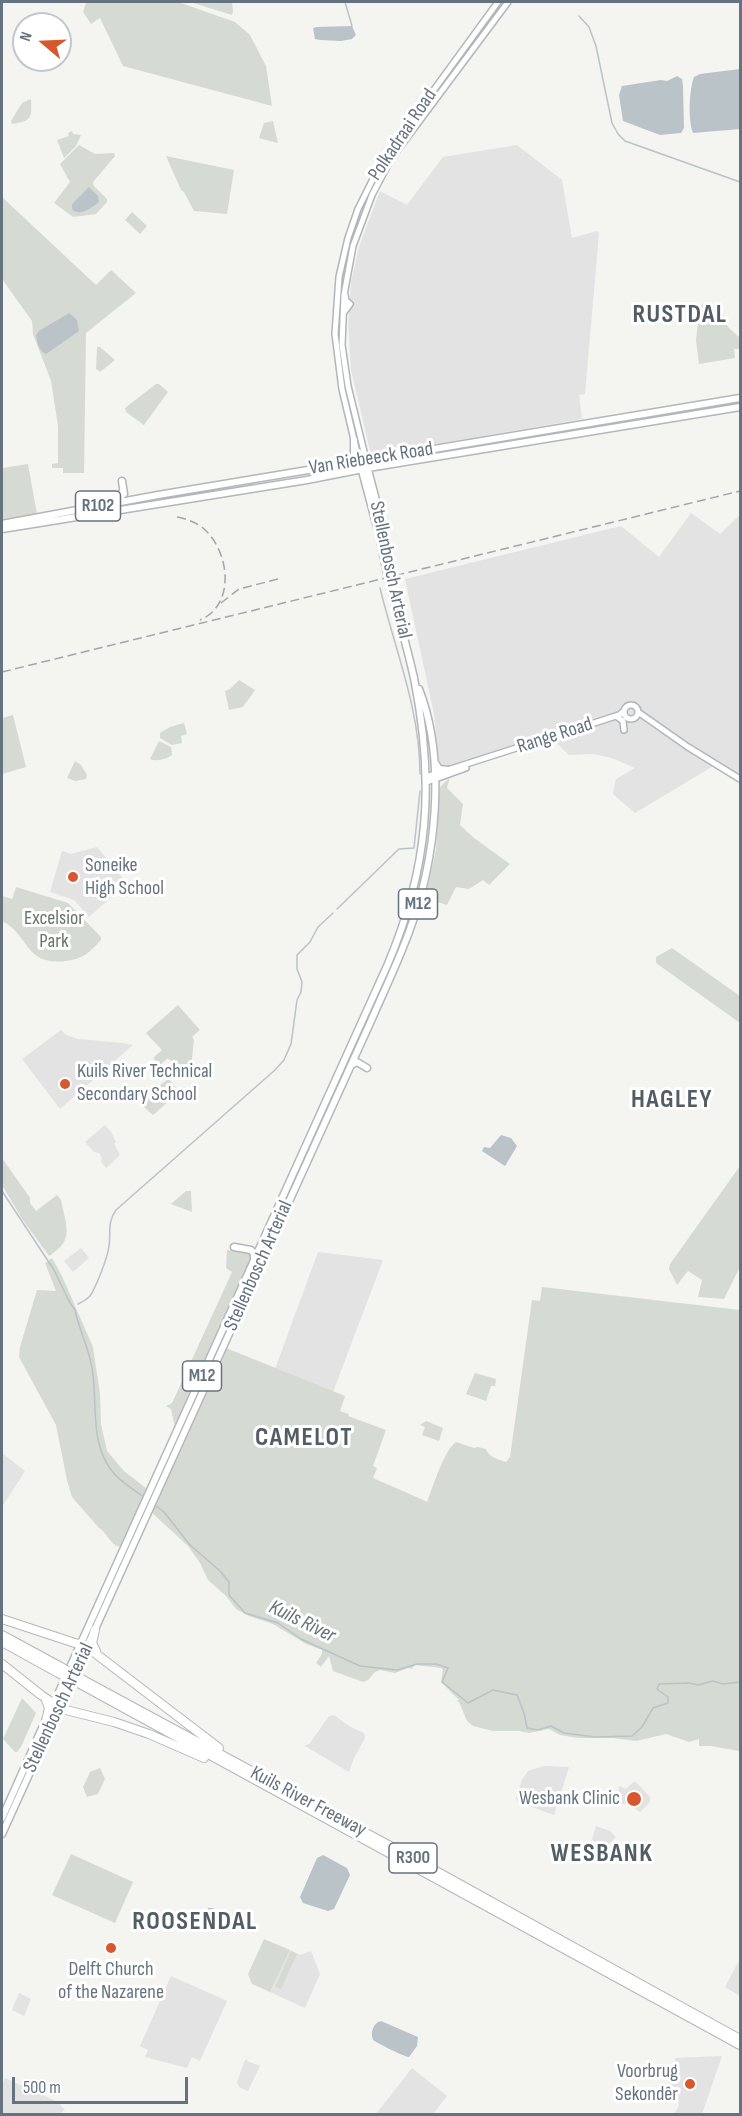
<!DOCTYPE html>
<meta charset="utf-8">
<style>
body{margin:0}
#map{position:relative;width:742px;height:2116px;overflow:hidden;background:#f4f4f1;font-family:"Sofia Sans Condensed",sans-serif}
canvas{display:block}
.frame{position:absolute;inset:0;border:3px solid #657380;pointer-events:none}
.north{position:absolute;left:12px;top:12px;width:60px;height:60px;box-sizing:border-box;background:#fff;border:2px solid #c1c7cc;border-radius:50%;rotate:289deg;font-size:16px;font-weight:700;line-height:24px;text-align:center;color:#657380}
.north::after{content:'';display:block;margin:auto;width:21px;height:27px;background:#d7582e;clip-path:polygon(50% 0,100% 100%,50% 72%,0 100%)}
.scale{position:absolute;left:12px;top:2077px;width:176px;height:27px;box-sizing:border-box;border:3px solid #657380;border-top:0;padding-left:8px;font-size:18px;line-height:21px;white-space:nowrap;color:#657380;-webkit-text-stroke:4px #fff;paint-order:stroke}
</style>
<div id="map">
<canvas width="742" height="2116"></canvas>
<div class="frame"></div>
<div class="north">N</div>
<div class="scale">500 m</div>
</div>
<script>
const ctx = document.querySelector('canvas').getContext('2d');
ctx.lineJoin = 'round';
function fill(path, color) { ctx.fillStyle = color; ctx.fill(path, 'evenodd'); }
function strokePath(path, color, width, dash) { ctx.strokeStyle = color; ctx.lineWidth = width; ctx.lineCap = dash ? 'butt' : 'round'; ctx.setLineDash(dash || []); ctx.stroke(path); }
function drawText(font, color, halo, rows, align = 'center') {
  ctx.font = font + ' "Sofia Sans Condensed",sans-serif'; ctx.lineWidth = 6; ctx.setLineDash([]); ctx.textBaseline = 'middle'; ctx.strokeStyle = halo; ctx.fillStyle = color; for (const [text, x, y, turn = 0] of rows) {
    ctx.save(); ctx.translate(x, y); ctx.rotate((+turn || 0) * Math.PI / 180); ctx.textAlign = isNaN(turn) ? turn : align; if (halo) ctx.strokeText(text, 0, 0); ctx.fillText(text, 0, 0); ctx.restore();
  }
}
const built = new Path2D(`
 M517 145 562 180 572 238 597 231 599 233 585 394 579 395 582 419 371 455 351 370 348 323 351 282 359 247 380 191 407 205 443 157Z
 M691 513 720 534 740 515V775L717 762 710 768 635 813 613 794 616 779 635 768 612 758 593 754 569 755 547 734 444 768 439 765 434 714 405 579 621 526 659 557Z
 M97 847 127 883 89 917 74 900 50 892 62 851 71 854Z
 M61 1030 66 1035 78 1039 123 1043 133 1045 60 1109 22 1059Z
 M105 1125 111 1132 116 1142 114 1144 120 1155 106 1168 101 1162 102 1158 99 1153 94 1152 85 1142Z
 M81 1248 89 1258 73 1272 64 1261Z
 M318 1252 383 1260 333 1392 275 1369Z
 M2 1453 25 1471 2 1507Z
 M334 1715 349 1726 364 1733 365 1738 354 1758 349 1772 305 1746 310 1743 329 1716Z
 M544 1766 569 1767 554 1815 518 1802 516 1798 522 1780 528 1771Z
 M633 1782H636L650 1797V1802L640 1812 629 1804H618L619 1786 626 1789Z
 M596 1826 610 1831 616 1837 608 1845H598L592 1839Z
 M290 1950 300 1955 311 1951 320 1974 305 2008 270 1992Z
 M740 1959V1996L725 1987Z
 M171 1976 227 2001 200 2061 192 2057 187 2068 145 2057 148 2050 140 2046Z
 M19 1993 31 1999 24 2016 12 2010Z
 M722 2056 702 2114H674L679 2106 678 2091H669L668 2078 677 2077 675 2058Z
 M248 2059 247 2061 260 2066 248 2091 239 2087 237 2082 245 2060Z
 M412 2068 447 2096 433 2114H376Z
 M5 2078 58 2102 65 2110 59 2114H2V2085Z`);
const green = new Path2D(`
 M83 2H178L235 22 250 35 266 66 272 106 123 66 100 18 91 24 83 12 86 3Z
 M190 2H232L233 11 232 15Z
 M31 99C32 118 32 121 12 124L11 121 22 103Z
 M273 121 278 143 259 138 264 123Z
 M72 131 73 134 81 135 76 146 64 158 57 140 69 136 68 133Z
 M79 145 95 154 114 153 115 156 93 182 94 186 107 199V202L96 214 73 217 54 203 70 182 60 164Z
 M166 156 234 170 227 214 194 211 184 192 181 190Z
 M2 197 96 285 111 270 136 293 86 333 84 473H63V468H52V464L58 463V426L51 381 33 334 32 321 2 279Z
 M132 212 147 226 140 234 125 220Z
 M700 305 721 307 728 327 740 338V349H734L735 358 699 364 696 340Z
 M97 347H100L115 360 100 372 96 369Z
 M156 384H159L168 392 144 425 126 412 125 408Z
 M28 464 37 514 2 521V468Z
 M239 680 255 690 243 707 229 710 225 691 230 689Z
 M13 715 26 767 2 774V718Z
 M184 723 187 734 181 736 182 743 172 745 160 738V733L170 727Z
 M159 741 171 747 172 755C167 759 156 762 150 759Z
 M75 761 81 765 87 775 86 779 75 781 67 778Z
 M450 777 447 788 463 804 460 825 474 838 510 864 489 885 483 880 469 889 456 887 447 905 425 898 436 850 440 787Z
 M16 887 68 903 101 937V940C89 953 83 959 66 961 24 966 30 935 2 921V896L12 899Z
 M672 948 740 996V1023L656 963V957Z
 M178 1005 200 1030 192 1037 194 1040 191 1067 183 1074 168 1058 160 1065 153 1058 162 1050 146 1033Z
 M167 1080H170L179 1092 153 1115 138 1102Z
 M2 1158 30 1198V1203L36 1211 57 1195 61 1200C66 1226 75 1240 49 1256L22 1219 2 1185Z
 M740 1166V1267L724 1299 698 1297 702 1280 688 1271 677 1285 669 1269 670 1264Z
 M186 1191H191L192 1212 171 1204Z
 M227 1250 247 1251 251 1254V1259L175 1427 171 1409 166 1406 172 1403 232 1272 226 1268Z
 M52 1258 62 1276 93 1347 100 1394 101 1424 107 1451 124 1471 147 1489 121 1547C110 1546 107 1532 99 1528L72 1497 67 1480 56 1425 19 1357 20 1347 37 1290 56 1291 45 1263Z
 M542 1287 740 1310 739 1751 711 1746H699V1739L689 1742 666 1734 636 1741 613 1738H578L560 1735 549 1729 529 1733 519 1731H493L473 1726 467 1721 459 1702 456 1701 459 1700 441 1682 443 1670 441 1668 415 1665 412 1668 414 1669 408 1668 395 1673 380 1670 375 1672 368 1680 363 1682 333 1671 329 1656 321 1667 316 1663 322 1654V1650L306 1644 273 1624 249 1616 236 1609 226 1596 208 1580 200 1563 188 1546 151 1512 226 1348 345 1396 340 1411 349 1414 348 1416 386 1430 373 1466 377 1468 373 1478 421 1499 427 1502C433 1487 444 1450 456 1442L474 1448 478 1447 486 1449C489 1458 499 1459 506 1462L510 1457 532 1300 540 1301Z
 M475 1373 496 1379 495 1386H491L486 1401 466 1394Z
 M426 1421 443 1428 439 1441 422 1435 425 1427 420 1425Z
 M22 1698 36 1713 21 1747 17 1752H15L3 1739Z
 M100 1768 105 1779 98 1794 87 1797 83 1787 90 1772Z
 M71 1854 133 1882 115 1923 52 1895Z
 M264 1939 290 1950 270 1992 252 1984 248 1974Z
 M291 1951 297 1954 281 1989 275 1987Z`);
const water = new Path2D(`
 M352 26 356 35 352 39 341 41 320 40 315 39 313 28 317 27Z
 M740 69V129L693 133C688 120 689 90 694 77L700 74Z
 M677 76 682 79 683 86 684 128 681 133 660 135 623 121 619 95 622 86 661 80 667 81Z
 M89 187 98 196 99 202C92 208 79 217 72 209V204Z
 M69 313 77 320 79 331 46 354C39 352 37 341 36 335L39 331Z
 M501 1135 511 1138 517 1146 505 1166 482 1151 484 1147 490 1148Z
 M323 1855 347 1868 350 1875 334 1909 328 1911 303 1903 300 1897 317 1858Z
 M208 1908H213L223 1915 233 1917 237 1922C235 1928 233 1930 227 1930 220 1924 210 1923 204 1916Z
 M381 2021 418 2037 417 2046 409 2057C405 2057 377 2043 373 2040 370 2033 373 2023 381 2021Z`);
const stream = new Path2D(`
 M345 2 352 26
 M579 16 589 27 596 46 612 123 618 134 625 141 740 182
 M380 588C395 650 420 709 420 774
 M337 909 399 849 414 848 420 791
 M2 1191 54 1270 70 1303 75 1310C79 1330 89 1348 92 1368 98 1402 89 1442 112 1471 120 1482 133 1489 144 1497
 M78 1304C82 1302 87 1299 90 1296 96 1287 108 1257 109 1246 111 1233 107 1222 116 1210L275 1070 284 1060 291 1044 297 1000 301 992 302 982 297 969V955L310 942 318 927 333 913
 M155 1505 164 1512 190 1545 220 1571 229 1582V1595L245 1613 278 1623 301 1639 360 1666 397 1670 417 1664H436L448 1668 442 1682 468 1703 493 1690 517 1695 524 1713 527 1728 538 1730 551 1726 564 1733 595 1737 632 1736 642 1727 653 1708 668 1703V1697L657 1689 659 1684 689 1683 698 1685 713 1681 723 1684 740 1682`);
const secondary = new Path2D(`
 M344 312 350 304 346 301 345 295
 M366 460 348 386 342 345 344 295 353 246 372 195 391 159 508 2
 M359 461 342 389 335 334 339 277 348 238 358 209 382 161 498 2
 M624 712a7 7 0 1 1 14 0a7 7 0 1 1-14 0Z
 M638 712 688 747 740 779
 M616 716 623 721 624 730
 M426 777 619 715 624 711
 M427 782 466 768`);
const primary = new Path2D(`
 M346 462 354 455V440
 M367 466 378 508 381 544 386 569
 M361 467 377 527
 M122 481 124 494
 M115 501 121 497 123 490
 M2 524 158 495 740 398
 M2 529 307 480 368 468 740 407
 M436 764 439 769 449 770
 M351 1065 357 1062 367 1068
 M234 1247 251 1250 254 1254V1260
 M53 1705 387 966C429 868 435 783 414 678 407 647 398 616 390 585
 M2 1818 47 1717
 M2 1834 371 1021C384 991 398 962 409 932 436 860 447 761 419 689`);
const motorway = new Path2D(`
 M2 1619 87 1647 219 1748
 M95 1630 92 1643 96 1651
 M2 1635 61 1667
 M2 1642 58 1673
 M2 1664 41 1695 62 1709 114 1722 149 1734 204 1758
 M83 1680 416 1860 740 2039
 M82 1685 740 2045
 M46 1700 49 1708 46 1721`);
const rail = new Path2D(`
 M177 517C187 519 195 522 203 528 230 551 236 605 200 620
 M221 603 239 589 278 579
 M2 672 740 491`);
const primaryBridge = new Path2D(`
 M386 569 390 585`);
const motorwayBridge = new Path2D(`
 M61 1667 83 1680
 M58 1673 82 1685`);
const markers = [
 [73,877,6,"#d7582e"],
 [65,1084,6,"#d7582e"],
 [634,1799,8,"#d7582e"],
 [111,1948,6,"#d7582e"],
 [690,2084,6,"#d7582e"]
];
const shields = [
 [98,506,45],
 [418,904,39],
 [202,1376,39],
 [413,1858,48]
];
const shieldNames = [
 ["R102",98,506],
 ["M12",418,904],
 ["M12",202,1376],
 ["R300",413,1858]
];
const streetNames = [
 ["Polkadraai Road",403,135,-56],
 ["Van Riebeeck Road",371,459,-9],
 ["Stellenbosch Arterial",390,570,78],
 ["Range Road",555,736,-18],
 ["Stellenbosch Arterial",259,1266,-66],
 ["Stellenbosch Arterial",59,1708,-65],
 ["Kuils River Freeway",308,1802,28]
];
const poiNames = [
 ["Soneike",85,866],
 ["High School",85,889],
 ["Kuils River Technical",77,1072],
 ["Secondary School",77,1095],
 ["Wesbank Clinic",620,1799,"right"],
 ["Delft Church",111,1970,"center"],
 ["of the Nazarene",111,1993,"center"],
 ["Voorbrug",678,2072,"right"],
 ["Sekondêr",678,2095,"right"]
];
const parkNames = [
 ["Excelsior",54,919],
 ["Park",54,942]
];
const waterNames = [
 ["Kuils River",302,1622,26]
];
const districtNames = [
 ["RUSTDAL",680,315],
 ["HAGLEY",672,1100],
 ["CAMELOT",304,1438],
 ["WESBANK",602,1854],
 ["ROOSENDAL",195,1922]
];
fill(built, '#e2e3e2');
fill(green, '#d5dbd2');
fill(water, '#b9c3c8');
strokePath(stream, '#b9c3c8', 1.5);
strokePath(secondary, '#b2b6ba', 8);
strokePath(primary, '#b3b6ba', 9);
strokePath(motorway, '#b4b7ba', 10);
strokePath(secondary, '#fff', 5);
strokePath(primary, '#fff', 6);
strokePath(motorway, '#fff', 8);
strokePath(rail, '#a1a6ab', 1.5, [9, 4.5]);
strokePath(primaryBridge, '#b3b6ba', 9, []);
strokePath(motorwayBridge, '#b4b7ba', 10, []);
strokePath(primaryBridge, '#fff', 6);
strokePath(motorwayBridge, '#fff', 8);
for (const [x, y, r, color] of markers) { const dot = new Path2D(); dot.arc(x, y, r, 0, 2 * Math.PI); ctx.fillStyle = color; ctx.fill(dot); strokePath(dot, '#fff', 2); }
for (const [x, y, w] of shields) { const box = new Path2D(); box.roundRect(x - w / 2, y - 15, w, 30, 4.5); ctx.fillStyle = '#fff'; ctx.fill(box); strokePath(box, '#657380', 1.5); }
drawText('bold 18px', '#657380', null, shieldNames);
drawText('20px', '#657380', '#fff', streetNames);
drawText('20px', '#657380', '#fff', poiNames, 'left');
drawText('20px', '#677763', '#fff', parkNames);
drawText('italic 21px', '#61757d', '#fff', waterNames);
ctx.letterSpacing = '1.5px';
drawText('bold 26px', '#525d65', '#fff', districtNames);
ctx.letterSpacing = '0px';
</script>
